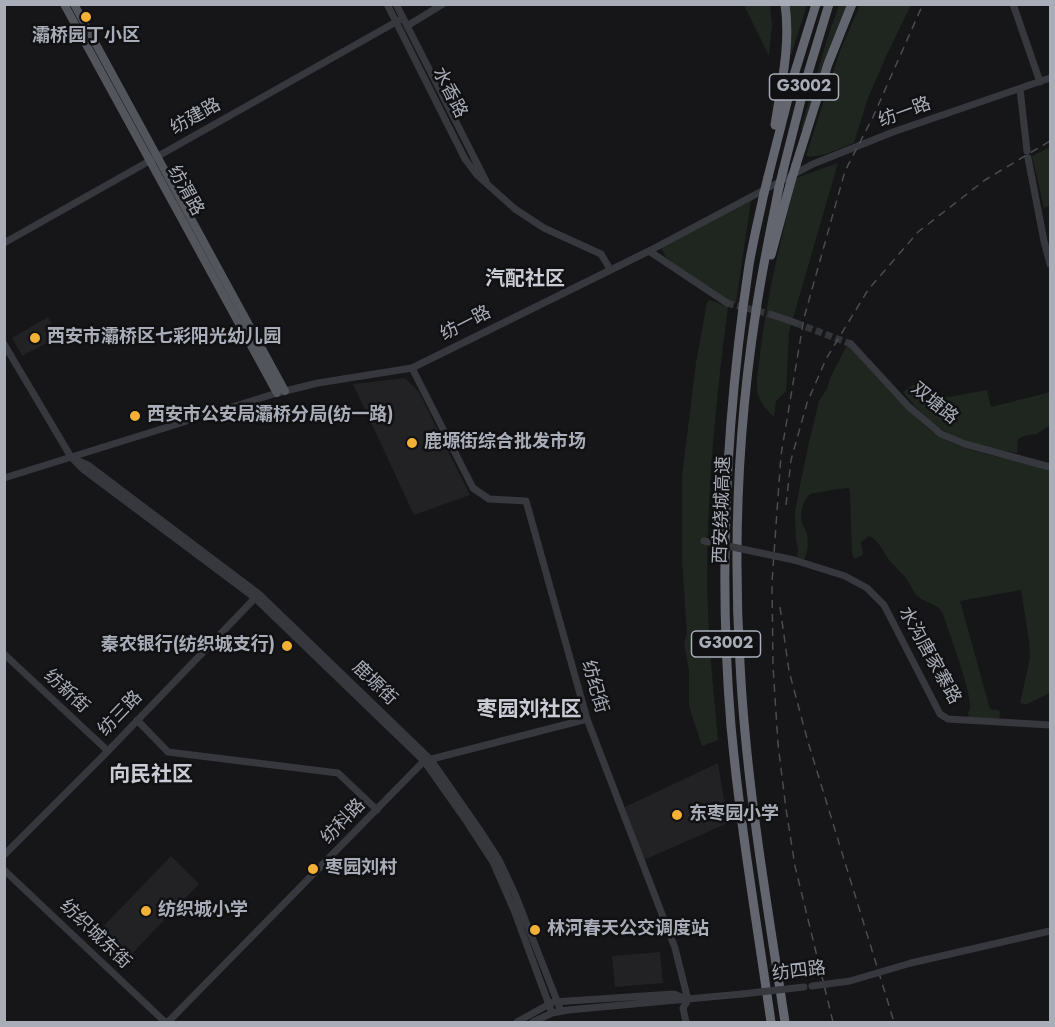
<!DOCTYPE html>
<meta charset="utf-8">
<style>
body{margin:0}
#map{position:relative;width:1055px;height:1027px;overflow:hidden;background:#161618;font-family:Jost,sans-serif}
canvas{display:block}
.frame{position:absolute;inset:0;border:6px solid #a8adb8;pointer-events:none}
</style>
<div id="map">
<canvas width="1055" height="1027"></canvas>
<div class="frame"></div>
</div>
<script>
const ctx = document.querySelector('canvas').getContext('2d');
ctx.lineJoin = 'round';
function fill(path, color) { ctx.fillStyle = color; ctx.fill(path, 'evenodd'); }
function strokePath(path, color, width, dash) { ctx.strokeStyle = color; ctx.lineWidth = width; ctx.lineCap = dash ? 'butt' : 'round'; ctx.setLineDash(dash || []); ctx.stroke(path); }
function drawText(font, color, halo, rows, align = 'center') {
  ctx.font = font + ' Jost,"Noto Sans SC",sans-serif'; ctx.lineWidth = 5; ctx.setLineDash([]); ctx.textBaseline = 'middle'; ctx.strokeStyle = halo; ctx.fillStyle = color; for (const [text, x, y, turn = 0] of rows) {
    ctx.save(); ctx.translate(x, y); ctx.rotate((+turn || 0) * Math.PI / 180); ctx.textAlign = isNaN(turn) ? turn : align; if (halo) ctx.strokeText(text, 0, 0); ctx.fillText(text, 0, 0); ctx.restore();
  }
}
const built = new Path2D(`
 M48 317 58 337 22 356 12 338Z
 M405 378 419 392 470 495 414 515 353 384Z
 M718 763 728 823 644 860 625 807Z
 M171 856 199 884 121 965 93 937Z
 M660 952 663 983 615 987 612 956Z`);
const green = new Path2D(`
 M744 5H770L772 24 769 56Z
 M788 5H807L791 55 789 53Z
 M839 5H848L803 130 801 129 827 39Z
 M860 5H911L888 52 868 98 854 143C839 148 821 159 806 156L840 51Z
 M1050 147V206L1044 208 1032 156Z
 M838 163 789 332 786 391 776 401 774 417C767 410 761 404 758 395 755 381 759 367 760 354 767 294 782 236 796 178Z
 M751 200 736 303 729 302 666 258 661 247Z
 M710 300 728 307C716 398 707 489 707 580 708 634 713 687 718 740L702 746 689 706V671L684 642 687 635 682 559V476L696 363 707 302Z
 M848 343C864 360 880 377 895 394 907 407 918 420 931 431 962 454 1013 459 1050 467V693L1027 704H1024L1020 703 1030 658 1029 641 1021 590 960 601 990 709 998 710 1000 712 999 719 969 717 968 713C968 712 969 711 970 709 973 696 948 629 942 612 936 602 923 603 915 594 912 589 910 583 906 578 902 573 897 569 893 564 884 556 880 540 869 536L861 542 863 555 854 559 852 554 850 493 849 488 838 489 810 494C802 501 799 516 803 526 804 528 806 529 806 531 809 539 808 553 804 560L797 558 798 549 796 540 795 512 801 480 810 438 819 401 827 389 830 378Z
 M913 385H915C920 392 923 399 932 400L987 390 991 407 1050 392V425L1037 434 1027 435 1018 439 1017 453C990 448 959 443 937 426 924 417 913 404 903 392Z`);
const minorTunnel = new Path2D(`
 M727 303 773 315
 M796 323 851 344`);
const minor = new Path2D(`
 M387 4 465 159 477 175 515 209 544 228 601 254 610 269
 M396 4 486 181
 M1013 4 1040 82
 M407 26 443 4
 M1020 89 1027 151
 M1028 158 1044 241 1050 264
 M4 243 403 18
 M649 251 727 303
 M773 315 796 323
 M4 344 71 457 84 470 255 598 424 761 467 822 493 862 514 910 552 1013
 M851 344 909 407 941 434 965 444 1050 467
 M412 368 473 488 489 499 526 501 587 719 675 948 688 1000 683 1008 686 1022
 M76 460 88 465 259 594 431 760 479 829 499 860 515 894 561 1011
 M4 478 277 393 318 383 412 368 649 251 813 164 893 132 1050 78
 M794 560 845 576 867 588 884 605 940 714 948 719 1050 725
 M4 654 108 751
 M137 720 168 752 338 773 377 810
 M4 855 108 751 256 597
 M4 870 165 1022
 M911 963 1050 931
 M168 1022 424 761 587 719
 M517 1022 553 1002 674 994 686 999
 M533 1022 552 1013 568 1010 742 994`);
const major = new Path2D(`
 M64 4 277 393
 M74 4 285 391`);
const highway = new Path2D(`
 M775 125C781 85 791 45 785 4
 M796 165 828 64 852 4
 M783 171 806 80 829 4
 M768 177 794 75 816 4
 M779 187C771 228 762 270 756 311 738 427 733 546 740 663 746 784 767 903 785 1022
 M764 193C759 217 753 241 749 265 726 418 718 571 731 726 740 825 757 924 771 1022
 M771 255 791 181`);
const rail = new Path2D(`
 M786 505 791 460 807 403 826 359 868 290 918 232 985 180 1050 141
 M780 607 789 671 808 742 894 1022
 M833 1022 795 866 786 809 778 744 773 666 772 582 781 455 804 318 845 171 873 117 923 4`);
const minorBridge = new Path2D(`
 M704 541 794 560
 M812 986 850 981 911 963
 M742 994 804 987`);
const highwayBridge = new Path2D(`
 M791 181 796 165
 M779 187 783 171
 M764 193 768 177`);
const markers = [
 [86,17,6,"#f2b134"],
 [35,338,6,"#f2b134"],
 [135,416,6,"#f2b134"],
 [412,443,6,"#f2b134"],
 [287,646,6,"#f2b134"],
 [677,815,6,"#f2b134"],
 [313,869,6,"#f2b134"],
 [146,911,6,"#f2b134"],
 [535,930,6,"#f2b134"]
];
const shields = [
 [804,87,69],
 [726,644,69]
];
const shieldNames = [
 ["G3002",804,87],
 ["G3002",726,644]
];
const poiNames = [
 ["灞桥园丁小区",86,37,"center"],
 ["西安市灞桥区七彩阳光幼儿园",47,338],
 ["西安市公安局灞桥分局(纺一路)",147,416],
 ["鹿塬街综合批发市场",424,443],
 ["秦农银行(纺织城支行)",275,646,"right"],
 ["东枣园小学",689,815],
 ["枣园刘村",325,869],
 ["纺织城小学",158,911],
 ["林河春天公交调度站",547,930]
];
const streetNames = [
 ["水香路",449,93,63],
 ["纺一路",905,113,-20],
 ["纺建路",196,117,-29],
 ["纺渭路",185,191,61],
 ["纺一路",466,324,-27],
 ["双塘路",934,404,39],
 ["西安绕城高速",723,510,-88],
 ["水沟唐家寨路",929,656,61],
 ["鹿塬街",374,684,44],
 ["纺纪街",594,687,74],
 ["纺新街",66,692,43],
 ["纺三路",121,714,-46],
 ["纺科路",344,822,-46],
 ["纺织城东街",95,935,44],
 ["纺四路",799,972,-7]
];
const neighbourhoodNames = [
 ["汽配社区",525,280]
];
const quarterNames = [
 ["枣园刘社区",529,711],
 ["向民社区",151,776]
];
fill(built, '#222225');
fill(green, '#1e261f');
strokePath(minorTunnel, '#333438', 7, [7, 3.5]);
strokePath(minor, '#37383d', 7);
strokePath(major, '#53555c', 8);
strokePath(highway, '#63666e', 9);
strokePath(rail, '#4a4c52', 1.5, [8, 6]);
strokePath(minorBridge, '#37383d', 7);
strokePath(highwayBridge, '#63666e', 9);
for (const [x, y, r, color] of markers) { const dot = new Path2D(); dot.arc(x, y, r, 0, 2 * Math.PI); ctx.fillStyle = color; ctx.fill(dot); strokePath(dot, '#111113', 2); }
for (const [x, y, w] of shields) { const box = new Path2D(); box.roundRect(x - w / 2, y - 13, w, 26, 4.5); ctx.fillStyle = '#111113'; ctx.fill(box); strokePath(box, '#a8adb8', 1.5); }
drawText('bold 16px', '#a8adb8', null, shieldNames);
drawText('bold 18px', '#a8adb8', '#111113', poiNames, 'left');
drawText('18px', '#a8adb8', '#111113', streetNames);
drawText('bold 20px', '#c9ccd4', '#111113', neighbourhoodNames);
drawText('bold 21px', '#c9ccd4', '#111113', quarterNames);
</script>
